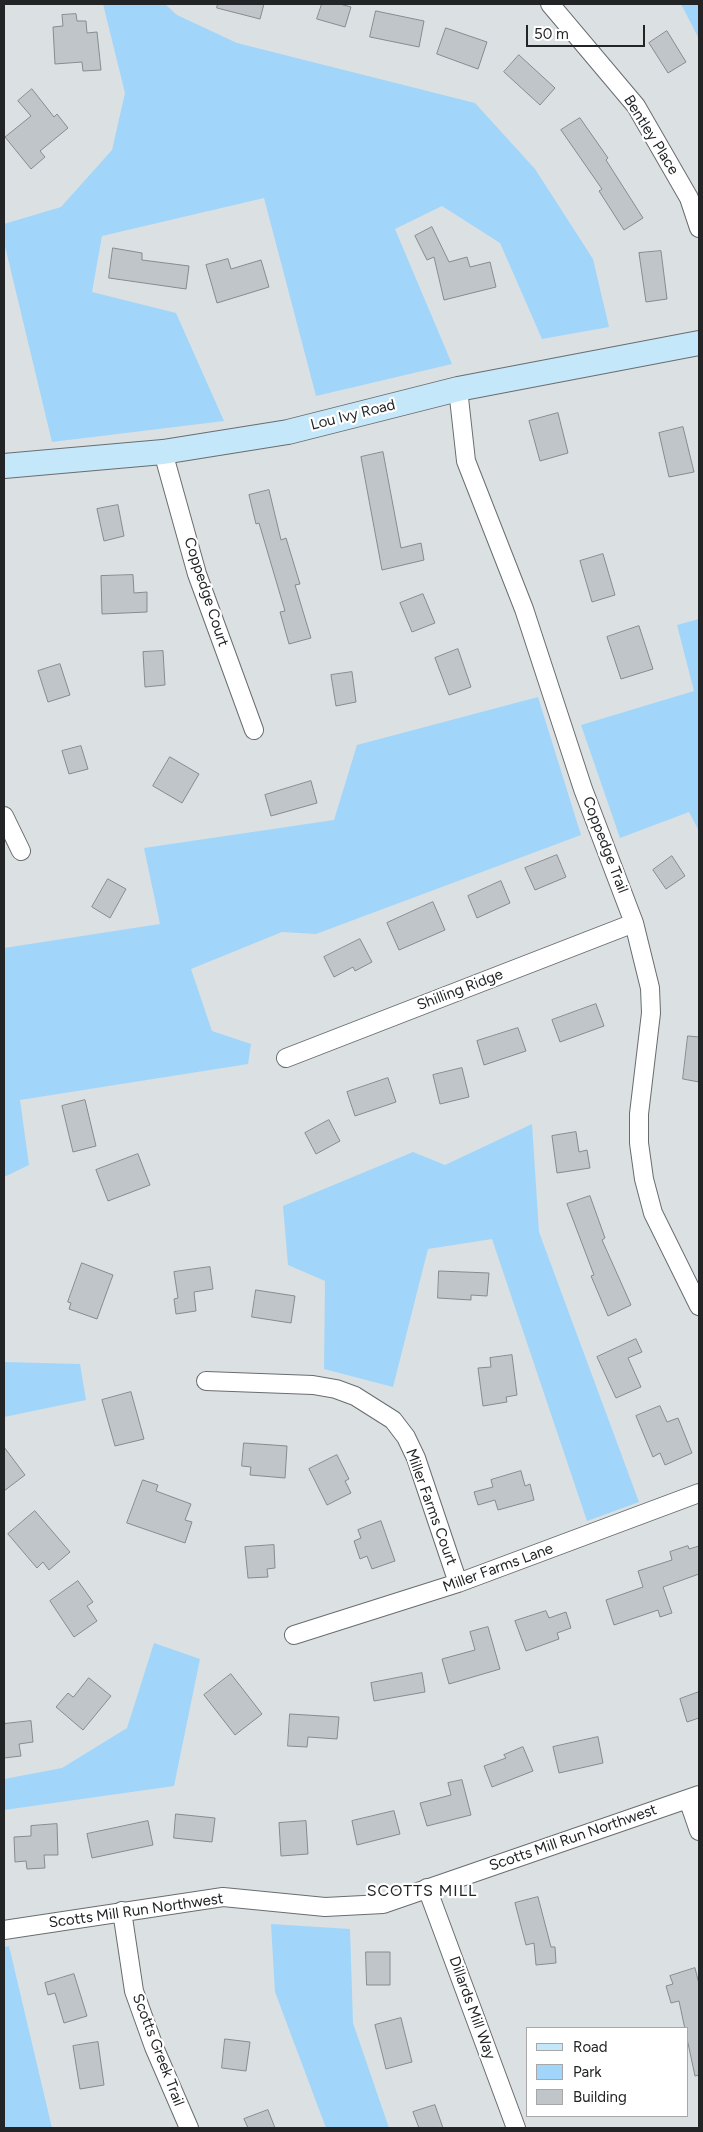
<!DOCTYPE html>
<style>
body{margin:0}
#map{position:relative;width:703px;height:2132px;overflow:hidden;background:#dbe0e3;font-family:Figtree,sans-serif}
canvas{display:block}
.frame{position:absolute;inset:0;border:5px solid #222425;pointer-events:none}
.legend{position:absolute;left:526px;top:2027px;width:162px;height:90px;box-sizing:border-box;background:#fff;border:1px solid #a7a7a8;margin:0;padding:6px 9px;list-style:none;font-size:15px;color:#222425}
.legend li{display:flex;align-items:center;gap:10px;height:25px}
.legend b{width:25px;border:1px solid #a7a7a8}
.scale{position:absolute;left:526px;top:25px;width:119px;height:22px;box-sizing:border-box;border:2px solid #222425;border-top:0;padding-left:6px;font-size:15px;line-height:18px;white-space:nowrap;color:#222425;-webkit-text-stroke:4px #fff;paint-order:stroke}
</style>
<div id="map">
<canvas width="703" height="2132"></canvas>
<div class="frame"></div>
<ul class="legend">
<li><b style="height:6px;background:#c4e7fa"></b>Road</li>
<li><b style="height:14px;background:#a1d6fa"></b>Park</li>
<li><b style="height:14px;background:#c0c5c9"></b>Building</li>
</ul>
<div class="scale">50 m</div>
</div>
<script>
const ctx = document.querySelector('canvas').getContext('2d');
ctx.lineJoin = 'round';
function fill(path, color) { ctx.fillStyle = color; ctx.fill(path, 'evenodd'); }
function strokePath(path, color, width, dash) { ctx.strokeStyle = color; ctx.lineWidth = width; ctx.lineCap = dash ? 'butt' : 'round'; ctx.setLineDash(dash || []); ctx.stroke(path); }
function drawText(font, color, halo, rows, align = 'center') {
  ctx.font = font + ' Figtree,sans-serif'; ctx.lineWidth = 4.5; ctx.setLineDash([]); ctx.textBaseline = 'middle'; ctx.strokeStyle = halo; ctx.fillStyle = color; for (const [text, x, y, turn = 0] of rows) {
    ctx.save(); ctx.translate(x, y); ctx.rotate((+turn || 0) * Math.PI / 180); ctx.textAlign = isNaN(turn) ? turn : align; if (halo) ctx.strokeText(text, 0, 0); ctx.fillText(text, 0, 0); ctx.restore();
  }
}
const green = new Path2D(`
 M103 4H165L177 15 237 43 475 103 535 169 593 259 609 327 542 339 500 243 442 206 395 229 452 364 316 396 264 198 102 236 92 292 176 313 224 421 52 442 4 242V224L61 207 112 150 125 93Z
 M681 4H699V39Z
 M699 619V831L689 812 620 838 581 725 694 691 677 625Z
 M538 697 581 835 316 934 282 932 191 969 212 1031 251 1044 248 1064 20 1100 29 1165 4 1177V948L160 924 144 848 334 820 357 745Z
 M532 1124 539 1232 639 1502 587 1521 492 1239 428 1249 393 1387 324 1369 325 1281 288 1265 283 1206 413 1152 445 1165Z
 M4 1362 80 1364 86 1400 4 1417Z
 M154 1643 200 1659 174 1786 4 1810V1779L62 1768 127 1728Z
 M271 1924 350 1929 353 2023 389 2128H326L275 1992Z
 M9 1946 52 2128H4V1947Z`);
const building = new Path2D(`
 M218 4H264L260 19 217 8Z
 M322 4H340L351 7 345 27 317 19Z
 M376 11 424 21 419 47 370 37Z
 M76 14 77 21H86L87 33 97 32 101 70 83 71 82 62 55 64 53 27 63 26 62 15Z
 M446 28 487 42 478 69 437 54Z
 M667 31 686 62 668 73 649 43Z
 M519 55 555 88 540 105 504 72Z
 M32 89 54 117 57 114 68 128 40 151 45 157 31 169 5 137 31 116 18 101Z
 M580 118 608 158 606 160 643 218 624 230 599 191 602 189 561 130Z
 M432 227 449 262 467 257 470 267 490 262 496 287 444 300 434 257 427 260 415 236Z
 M113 248 142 253V260L189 266 186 289 109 278Z
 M661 251 667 299 646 302 639 253Z
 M228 259 231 269 261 260 269 287 217 303 206 265Z
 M558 413 568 453 540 461 529 421Z
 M683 427 694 472 669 477 659 433Z
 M383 452 401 548 421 543 424 560 382 570 361 457Z
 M269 490 281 540 286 538 300 584 295 585 311 638 289 644 280 612 285 611 259 523 256 524 249 495Z
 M118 505 124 536 104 541 97 509Z
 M603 554 615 595 592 602 580 561Z
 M133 575 134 593 147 592V612L102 614 101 576Z
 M423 594 435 623 412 632 400 603Z
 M639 626 653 669 621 679 607 637Z
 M458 649 471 687 449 695 435 658Z
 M163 651 165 685 145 687 143 652Z
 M60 664 70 695 48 702 38 671Z
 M352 672 356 702 336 706 331 675Z
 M81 746 88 769 69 774 62 751Z
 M170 757 199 774 182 803 153 786Z
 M311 781 317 803 271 816 265 795Z
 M557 855 566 877 535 890 525 868Z
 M672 856 685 876 666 889 653 870Z
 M108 879 126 889 110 918 92 907Z
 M501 881 510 903 477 918 468 896Z
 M433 902 445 930 399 950 387 923Z
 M360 939 372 962 355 971 353 967 334 977 324 957Z
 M596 1004 604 1026 560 1042 552 1020Z
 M518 1028 526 1051 484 1065 477 1041Z
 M688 1036 699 1037V1082L683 1079Z
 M462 1068 469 1097 440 1104 433 1075Z
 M388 1078 396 1102 355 1116 347 1092Z
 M85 1100 96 1146 73 1152 62 1106Z
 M329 1120 340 1141 316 1154 305 1133Z
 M576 1132 579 1152 587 1150 590 1168 557 1173 552 1136Z
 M138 1154 150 1185 108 1201 96 1170Z
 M590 1196 605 1238 602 1240 631 1305 608 1316 591 1276 594 1275 567 1204Z
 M82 1263 113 1275 97 1319 69 1309 71 1303 68 1302Z
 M210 1267 213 1289 194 1292 196 1311 176 1314 174 1299 178 1298 174 1272Z
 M439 1271 489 1273 487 1296 471 1295V1300L438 1298Z
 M256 1290 295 1296 291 1323 252 1317Z
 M636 1339 642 1352 628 1358 641 1387 616 1398 597 1357Z
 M512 1355 517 1395 506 1397 507 1402 483 1406 478 1368 491 1367 490 1358Z
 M131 1392 144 1439 115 1446 102 1400Z
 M660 1406 667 1422 678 1418 692 1453 665 1465 660 1453 653 1457 636 1416Z
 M244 1443 287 1446 285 1478 250 1475 251 1467 242 1466Z
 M4 1447 25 1475 4 1491Z
 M337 1455 349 1479 345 1481 351 1493 327 1505 309 1469Z
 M521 1471 525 1486 530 1484 534 1500 498 1510 495 1500 478 1505 474 1492 493 1487 491 1480Z
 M143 1480 158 1485 156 1491 191 1504 185 1520 192 1522 185 1543 127 1523Z
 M35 1511 70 1552 49 1570 43 1562 37 1568 8 1534Z
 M381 1521 395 1561 372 1569 367 1556 360 1559 354 1541 361 1538 358 1530Z
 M274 1545 275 1568 267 1569 268 1577 248 1578 245 1547Z
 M688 1546 689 1549 699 1546V1574L663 1587 672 1613 660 1617 658 1610 614 1625 606 1600 643 1587 638 1571 672 1560 670 1552Z
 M78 1581 93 1602 87 1606 97 1621 74 1637 50 1601Z
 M546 1611 549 1618 566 1612 571 1628 557 1633 559 1639 526 1651 515 1621Z
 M488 1627 500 1669 449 1684 442 1659 475 1650 470 1632Z
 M422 1673 425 1692 374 1701 371 1683Z
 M231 1674 262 1714 235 1735 204 1695Z
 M89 1678 111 1696 83 1730 56 1707 68 1693 73 1697Z
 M699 1692V1718L687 1722 680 1699Z
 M290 1714 339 1717 337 1739 308 1737 307 1747 288 1746Z
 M31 1721 33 1742 19 1744 21 1756 4 1758V1724Z
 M598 1737 603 1763 559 1773 553 1747Z
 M523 1747 533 1771 492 1787 484 1766 506 1758 504 1755Z
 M462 1780 471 1815 427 1826 420 1803 451 1795 448 1783Z
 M394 1811 400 1834 357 1845 352 1821Z
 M176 1814 215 1818 212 1842 174 1838Z
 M148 1821 153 1845 92 1858 87 1834Z
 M306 1821 308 1854 281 1856 279 1823Z
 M57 1824 58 1855H44L45 1868 27 1869 26 1861 15 1862 14 1837 31 1836V1826Z
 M538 1897 551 1947H555L556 1963 536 1965 534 1943 526 1945 515 1903Z
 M366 1952H390V1985H367Z
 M695 1968 699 1984V2075L695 2076 679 2001 671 2003 666 1986 673 1984 670 1976Z
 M74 1974 87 2016 64 2023 55 1993 48 1995 45 1983Z
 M401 2018 412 2062 386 2069 375 2025Z
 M225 2039 250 2042 246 2071 222 2068Z
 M98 2042 104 2085 80 2089 73 2046Z
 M435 2105 443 2128H419L413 2112Z
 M268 2110 275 2128H248L244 2119Z`);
const street = new Path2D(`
 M550 4 636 106 689 198 699 228
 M458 389 466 461 524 609 583 789 634 923 650 988 651 1013 639 1114V1143L644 1179 653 1213 699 1306
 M163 452 197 574 254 730
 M4 816 21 851
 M286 1058 634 923
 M206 1381 313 1385 336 1389 355 1396 393 1420 406 1437 416 1458 458 1583
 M294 1635 458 1583 699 1493
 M688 1799 699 1831
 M427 1888 516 2128
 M122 1911 134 1991 154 2047 189 2128
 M4 1930 223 1897 325 1907 383 1904 699 1795`);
const secondary = new Path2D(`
 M4 466 163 452 288 432 458 389 699 343`);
const streetNames = [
 ["Bentley Place",651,135,58],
 ["Lou Ivy Road",353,415,-14],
 ["Coppedge Court",206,592,72],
 ["Coppedge Trail",605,845,69],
 ["Shilling Ridge",460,990,-21],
 ["Miller Farms Court",431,1507,70],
 ["Miller Farms Lane",498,1568,-20],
 ["Scotts Mill Run Northwest",573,1838,-19],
 ["Scotts Mill Run Northwest",136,1911,-8],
 ["Dillards Mill Way",472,2008,70],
 ["Scotts Greek Trail",158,2050,69]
];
const neighbourhoodNames = [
 ["SCOTTS MILL",422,1891]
];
fill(green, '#a1d6fa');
fill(building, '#c0c5c9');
strokePath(building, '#878b8f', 1);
strokePath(street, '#696d70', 20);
strokePath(secondary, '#696d70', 26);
strokePath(street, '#fff', 18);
strokePath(secondary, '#c4e7fa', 24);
drawText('15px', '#222425', '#fff', streetNames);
ctx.letterSpacing = '1px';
drawText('16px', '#222425', '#fff', neighbourhoodNames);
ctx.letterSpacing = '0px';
</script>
